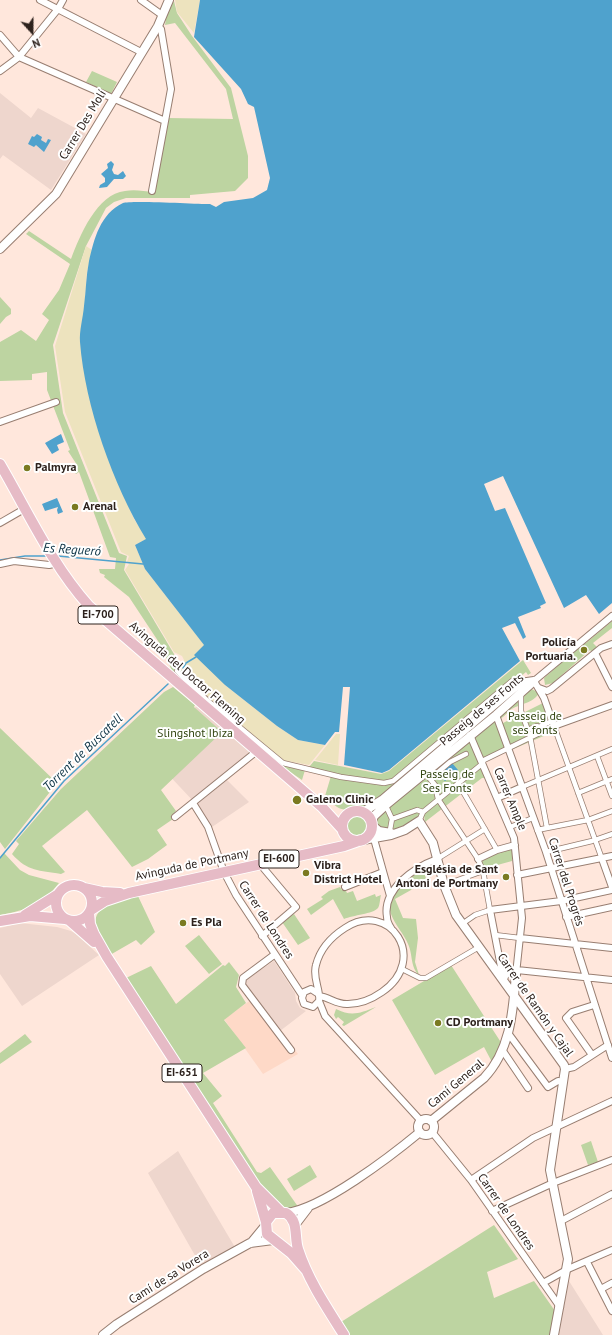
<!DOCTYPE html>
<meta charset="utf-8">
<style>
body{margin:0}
#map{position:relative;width:612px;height:1335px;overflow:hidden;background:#ffe7dc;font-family:"PT Sans",sans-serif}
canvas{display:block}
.north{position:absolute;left:12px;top:12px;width:40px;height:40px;-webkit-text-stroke:3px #fff;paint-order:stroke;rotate:159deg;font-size:11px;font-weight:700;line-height:16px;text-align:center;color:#2d221d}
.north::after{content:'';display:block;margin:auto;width:14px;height:18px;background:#2d221d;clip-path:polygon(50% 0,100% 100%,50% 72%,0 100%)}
</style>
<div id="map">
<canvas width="612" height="1335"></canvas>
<div class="north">N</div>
</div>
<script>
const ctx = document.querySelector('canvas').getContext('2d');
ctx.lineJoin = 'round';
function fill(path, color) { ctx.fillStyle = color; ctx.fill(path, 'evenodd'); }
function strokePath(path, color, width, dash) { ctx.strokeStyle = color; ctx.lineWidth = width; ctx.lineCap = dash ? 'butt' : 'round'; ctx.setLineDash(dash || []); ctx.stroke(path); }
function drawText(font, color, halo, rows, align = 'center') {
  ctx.font = font + ' "PT Sans",sans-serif'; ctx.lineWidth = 4; ctx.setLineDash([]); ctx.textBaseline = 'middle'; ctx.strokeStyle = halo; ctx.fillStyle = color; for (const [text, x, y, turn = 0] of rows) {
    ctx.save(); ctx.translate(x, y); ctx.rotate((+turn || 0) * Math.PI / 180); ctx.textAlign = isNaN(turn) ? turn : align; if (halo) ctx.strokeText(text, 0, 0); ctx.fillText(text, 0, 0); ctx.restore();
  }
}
const commercial = new Path2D(`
 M0 93 31 118 38 108 86 134 51 190 3 155 0 159Z
 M203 699 263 750 226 779 249 802 212 827 195 803 164 770 169 736Z
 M20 923 57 927 71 931 76 934 99 955 22 1006 0 974V928Z
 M274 961 295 993 296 1001 300 1008 306 1011 280 1031 245 983V980Z
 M178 1151 236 1249 201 1266 148 1173Z
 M569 1281 603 1335H557Z`);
const built = new Path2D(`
 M255 997 298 1054 263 1074 224 1019Z`);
const green = new Path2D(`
 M174 1 177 13 192 36 231 88 248 156V178L235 191 190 195V198H126L114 202 106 208 86 246 53 345 63 413 119 553 127 556 124 570 174 654 178 667 182 670 190 682 283 762 309 767 314 761 381 774 389 771 523 660 531 673 528 675 526 672 369 807C342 806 346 818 325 796L331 776 305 770 302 780 283 767 173 673 160 644 129 597 104 577 105 575 100 573 99 569H115L116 558 110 557 79 472 76 474 73 469 77 465 68 451 70 450 47 390V372L32 374V380L0 381V342L21 330 36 341 49 320 42 314 59 290 70 264 26 234 29 231 71 259C80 235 97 194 125 191 134 189 144 191 153 192L167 118 233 119 226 89 175 23 165 25 167 13Z
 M92 71 117 82 111 94 86 82Z
 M0 297 11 309V314L6 317 0 324Z
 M612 621V628L593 643 598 648 583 659 592 652 590 650 553 683 545 685 544 678 585 642 586 643Z
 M173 687 195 705 194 707 222 732 161 790 176 811 171 816 173 819 157 830 167 845 148 859 132 867 87 810 42 846 65 872 61 874C39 870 28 872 12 854L19 844 16 841 61 789 164 692Z
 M530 688 539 693C534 703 519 704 510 710 507 713 505 716 500 719L499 714Z
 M543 703 553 732 511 750 501 724Z
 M496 719 505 749 484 759 474 736Z
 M0 728 57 783 5 849 0 842Z
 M467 741 472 743 486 778H482L465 791 425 822 424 816C415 816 412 821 405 826 398 830 390 830 383 830L375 823 376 818Z
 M345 826a12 12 0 1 1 24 0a12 12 0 1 1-24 0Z
 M512 843V861L479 870 475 860Z
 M4 853 20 870 29 875 59 883C40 907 29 909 0 915V858Z
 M423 870 427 881 423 883 420 880 415 883 411 890 395 899 403 918 416 919 418 938 415 962 419 975C410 967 413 954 408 944 404 934 395 925 391 914 384 895 409 877 423 870Z
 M340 887 342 890 345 889 347 893 353 891 357 901 375 894 376 897 381 895C380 898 380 905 378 908 373 914 353 915 344 919L333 899 311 915 307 909 323 899 321 897 329 891Z
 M137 894 155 932 141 945 136 940 110 955C83 912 95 909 137 894Z
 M294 914 310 938 298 945 282 922Z
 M199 935 222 964 209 974 185 946Z
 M229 962 239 975 236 987 246 1003 224 1020 246 1048 203 1073 222 1096 213 1103 257 1172 261 1173 270 1167 299 1208C287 1211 277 1205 268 1197L126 978 151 966 176 1004 223 965 225 966Z
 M451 965 502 1044 493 1064 484 1047 435 1075 392 1000Z
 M376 1007 344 1026 342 1025 344 1022 338 1017 336 1019 334 1015 336 1009C352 1017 360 1013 376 1007Z
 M25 1034 32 1042 0 1064V1053Z
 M591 1141 598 1162 588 1165 581 1145Z
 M310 1165 317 1177 294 1191 287 1179Z
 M494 1225 518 1259 487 1272 494 1298 534 1281 555 1311 551 1335H349L341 1322Z`);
const sand = new Path2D(`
 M175 0H200L194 33 177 12Z
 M86 246 92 250 87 272 85 302 101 439 134 519 147 539 135 545 145 569 205 646 225 685 277 726 298 740 325 745 309 765 282 760 190 682 182 668 184 660 182 656 174 652 125 570 129 564 127 562 129 556 121 552 65 412 55 346Z
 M336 734H340L338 765 315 760Z`);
const water = new Path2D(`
 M200 0H612V603L599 614 586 595 564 608 503 476 484 484 495 511 505 508 546 603 540 606 541 608 518 617 526 637 523 639 515 623 502 628 520 661 389 770 382 773 344 765 350 687H343L339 732H335L325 745 298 740 277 726 225 685 194 655 204 645 145 569 135 545 146 539C113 485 85 406 80 342 79 331 83 318 84 306 86 291 86 276 89 261 94 239 100 214 123 203 130 200 197 204 210 204L216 207 224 202 253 198 267 190 270 178 254 107 248 104 241 89 194 37Z
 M37 134 42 137 41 140 46 143 48 139 51 140 44 152 36 145 34 147 28 144 32 136 34 137Z
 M111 161 114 164 112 170 114 174 118 175 123 171 126 176 123 179H114L107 187 99 188 100 185 105 182V178L101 174 108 168 107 164Z
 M61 434 64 442 57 445 59 450 52 454 45 443Z
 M57 498 63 512 58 514 57 510 58 507 45 511 42 504Z
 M452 763 458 770 445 781 439 775Z`);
const stream = new Path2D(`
 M58 556 143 564
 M0 560 25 556H48
 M183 668 186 663 196 657
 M0 858 64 781 168 684`);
const pedestrian = new Path2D(`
 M177 671 208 701 283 763 341 777 384 783 393 781 512 681
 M521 695V711L530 736 547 828
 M528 730 537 726 539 727 552 721
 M597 756 612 796
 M426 774 435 785 438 799 478 859 483 871 490 910 475 915 462 924
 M430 779 450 762 466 754
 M458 783 497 850
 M522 787 612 749
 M578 793 612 779
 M386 806 392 819 390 830
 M392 819 417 810 423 812
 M419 821 423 812 482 764 484 760 554 726 602 859
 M510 827 533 818
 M537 830 588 820 612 811
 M546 852 592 841 612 834
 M437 859 485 829
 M444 885 483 871
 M495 935 520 938
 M402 969 420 978H426L479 947`);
const minor = new Path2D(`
 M40 0 141 52
 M141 0 162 15
 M0 35 19 57 165 121
 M0 71 19 57 58 9 63 0
 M152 191 171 89 161 29 158 26
 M0 422 56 402
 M0 523 26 508
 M0 564 14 561 49 565 58 563
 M612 616 534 681 544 698 554 726 612 705
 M595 653 612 687
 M539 688 547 691 551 689 601 648 612 644
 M496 715 546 852 612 1058
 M470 735 514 838 522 918 516 974
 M497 798 522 787
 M193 803 208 827 224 872 236 895 302 995
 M175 817 257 751
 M374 839 390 896
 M478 859 497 850 515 845
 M602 859 612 887
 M260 864 296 907 262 936
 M517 875 612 856
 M345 887 383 872
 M566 917 612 907
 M391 928C389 925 387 920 387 917 382 889 415 867 437 859
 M520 938 612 948
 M274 955 243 978 242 985 291 1050
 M517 970 612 980
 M505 974 501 967 490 910 561 901 612 890
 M317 993 311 989 304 992 302 998 304 1004 313 1007 319 1001C321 990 312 978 316 965 320 949 331 937 345 928 389 899 430 959 382 992 372 999 360 1004 348 1004 337 1005 329 997 319 996
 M319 1001 325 1016 421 1121
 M508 1033 548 1087 558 1081 563 1082
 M503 1051 528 1088
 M592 1055 566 1018 572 1012 594 1005
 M565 1069 574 1067 608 1045
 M432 1132 471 1180 560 1307
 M471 1180 533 1138 612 1101
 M492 1211 553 1183 612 1160
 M561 1221 612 1194
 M587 1262 612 1311
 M543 1283 568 1269 612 1250
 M601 1289 612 1283`);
const tertiary = new Path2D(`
 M0 249 56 194 158 26 169 0
 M363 812 382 800 520 683 534 681
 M372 822 374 816 386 805 496 715 534 681
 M372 825 379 831 391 833
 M363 840 391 835 405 830 419 821 433 843 444 885 456 915 564 1065 565 1069 550 1170 568 1259 554 1335
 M418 1127a8 8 0 1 1 16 0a8 8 0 1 1-16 0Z
 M431 1121 484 1078C511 1050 513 1010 516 974L509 972 505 974 503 979
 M286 1213C322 1209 391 1156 420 1132
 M295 1225 308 1208
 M251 1243 265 1226
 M103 1335 117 1324 203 1269 250 1243 273 1240`);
const primary = new Path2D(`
 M0 464C28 512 52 565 89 606L322 807 342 829
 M342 826a15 15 0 1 1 30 0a15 15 0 1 1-30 0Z
 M56 903a18 18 0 1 1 36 0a18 18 0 1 1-36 0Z
 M84 888 102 892 120 893
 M91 910 105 901 129 893 344 846 361 840
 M89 913 90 924 94 934 107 957 256 1187 281 1212
 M25 915 57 895
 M0 921 30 916 65 919
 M70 921 94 942
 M257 1191 266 1222
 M306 1270 291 1253 267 1234 266 1222 273 1213H286C299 1221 294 1236 298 1249 308 1280 327 1308 344 1335`);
const markers = [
 [27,468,4,"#7a7a21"],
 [75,507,4,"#7a7a21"],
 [584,650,4,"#7a7a21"],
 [297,800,5,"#7a7a21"],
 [306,873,4,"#7a7a21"],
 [506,877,4,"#7a7a21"],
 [183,923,4,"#7a7a21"],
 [438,1023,4,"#7a7a21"]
];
const shields = [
 [98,615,40],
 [279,859,40],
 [182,1073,40]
];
const shieldNames = [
 ["EI-700",98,615],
 ["EI-600",279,859],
 ["EI-651",182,1073]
];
const streetNames = [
 ["Carrer Des Molí",83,125,-59],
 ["Avinguda del Doctor Fleming",187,673,41],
 ["Passeig de ses Fonts",482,710,-40],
 ["Carrer Ample",510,799,67],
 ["Avinguda de Portmany",192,865,-12],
 ["Carrer del Progrés",566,882,72],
 ["Carrer de Londres",266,920,57],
 ["Carrer de Ramón y Cajal",535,1005,55],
 ["Camí General",456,1084,-40],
 ["Carrer de Londres",506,1212,55],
 ["Camí de sa Vorera",169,1277,-32]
];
const poiNames = [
 ["Palmyra",35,468],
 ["Arenal",83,507],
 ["Policía",576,643,"right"],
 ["Portuaria.",576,657,"right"],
 ["Galeno Clinic",306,800],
 ["Vibra",314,866],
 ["District Hotel",314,880],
 ["Església de Sant",498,870,"right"],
 ["Antoni de Portmany",498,884,"right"],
 ["Es Pla",191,923],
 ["CD Portmany",446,1023]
];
const parkNames = [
 ["Passeig de",535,717],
 ["ses fonts",535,731],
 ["Slingshot Ibiza",195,734],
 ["Passeig de",447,775],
 ["Ses Fonts",447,789]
];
const waterNames = [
 ["Es Regueró",72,550,4],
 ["Torrent de Buscatell",83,753,-44]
];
fill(commercial, '#eed6cd');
fill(built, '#fed9c7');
fill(green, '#bdd4a1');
fill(sand, '#ede3be');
fill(water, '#4fa2cd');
strokePath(stream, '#4fa2cd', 1.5);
strokePath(pedestrian, '#987e71', 6);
strokePath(minor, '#987e71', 8);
strokePath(tertiary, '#987e71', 10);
strokePath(primary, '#fff', 12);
strokePath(pedestrian, '#fff', 4.5);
strokePath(minor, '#fff', 6);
strokePath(tertiary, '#fff', 8);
strokePath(primary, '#e6bbc6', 10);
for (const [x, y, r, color] of markers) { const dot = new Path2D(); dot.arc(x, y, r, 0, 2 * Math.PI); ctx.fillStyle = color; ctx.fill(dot); strokePath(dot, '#fff', 1.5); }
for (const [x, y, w] of shields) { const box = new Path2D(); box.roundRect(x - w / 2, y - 9, w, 18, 3); ctx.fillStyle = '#fff'; ctx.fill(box); strokePath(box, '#2d221d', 1); }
drawText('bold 11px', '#2d221d', null, shieldNames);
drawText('12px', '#2d221d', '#fff', streetNames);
drawText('bold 12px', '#2d221d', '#fff', poiNames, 'left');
drawText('12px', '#334612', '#fff', parkNames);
drawText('italic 13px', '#0c3244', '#fff', waterNames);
</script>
